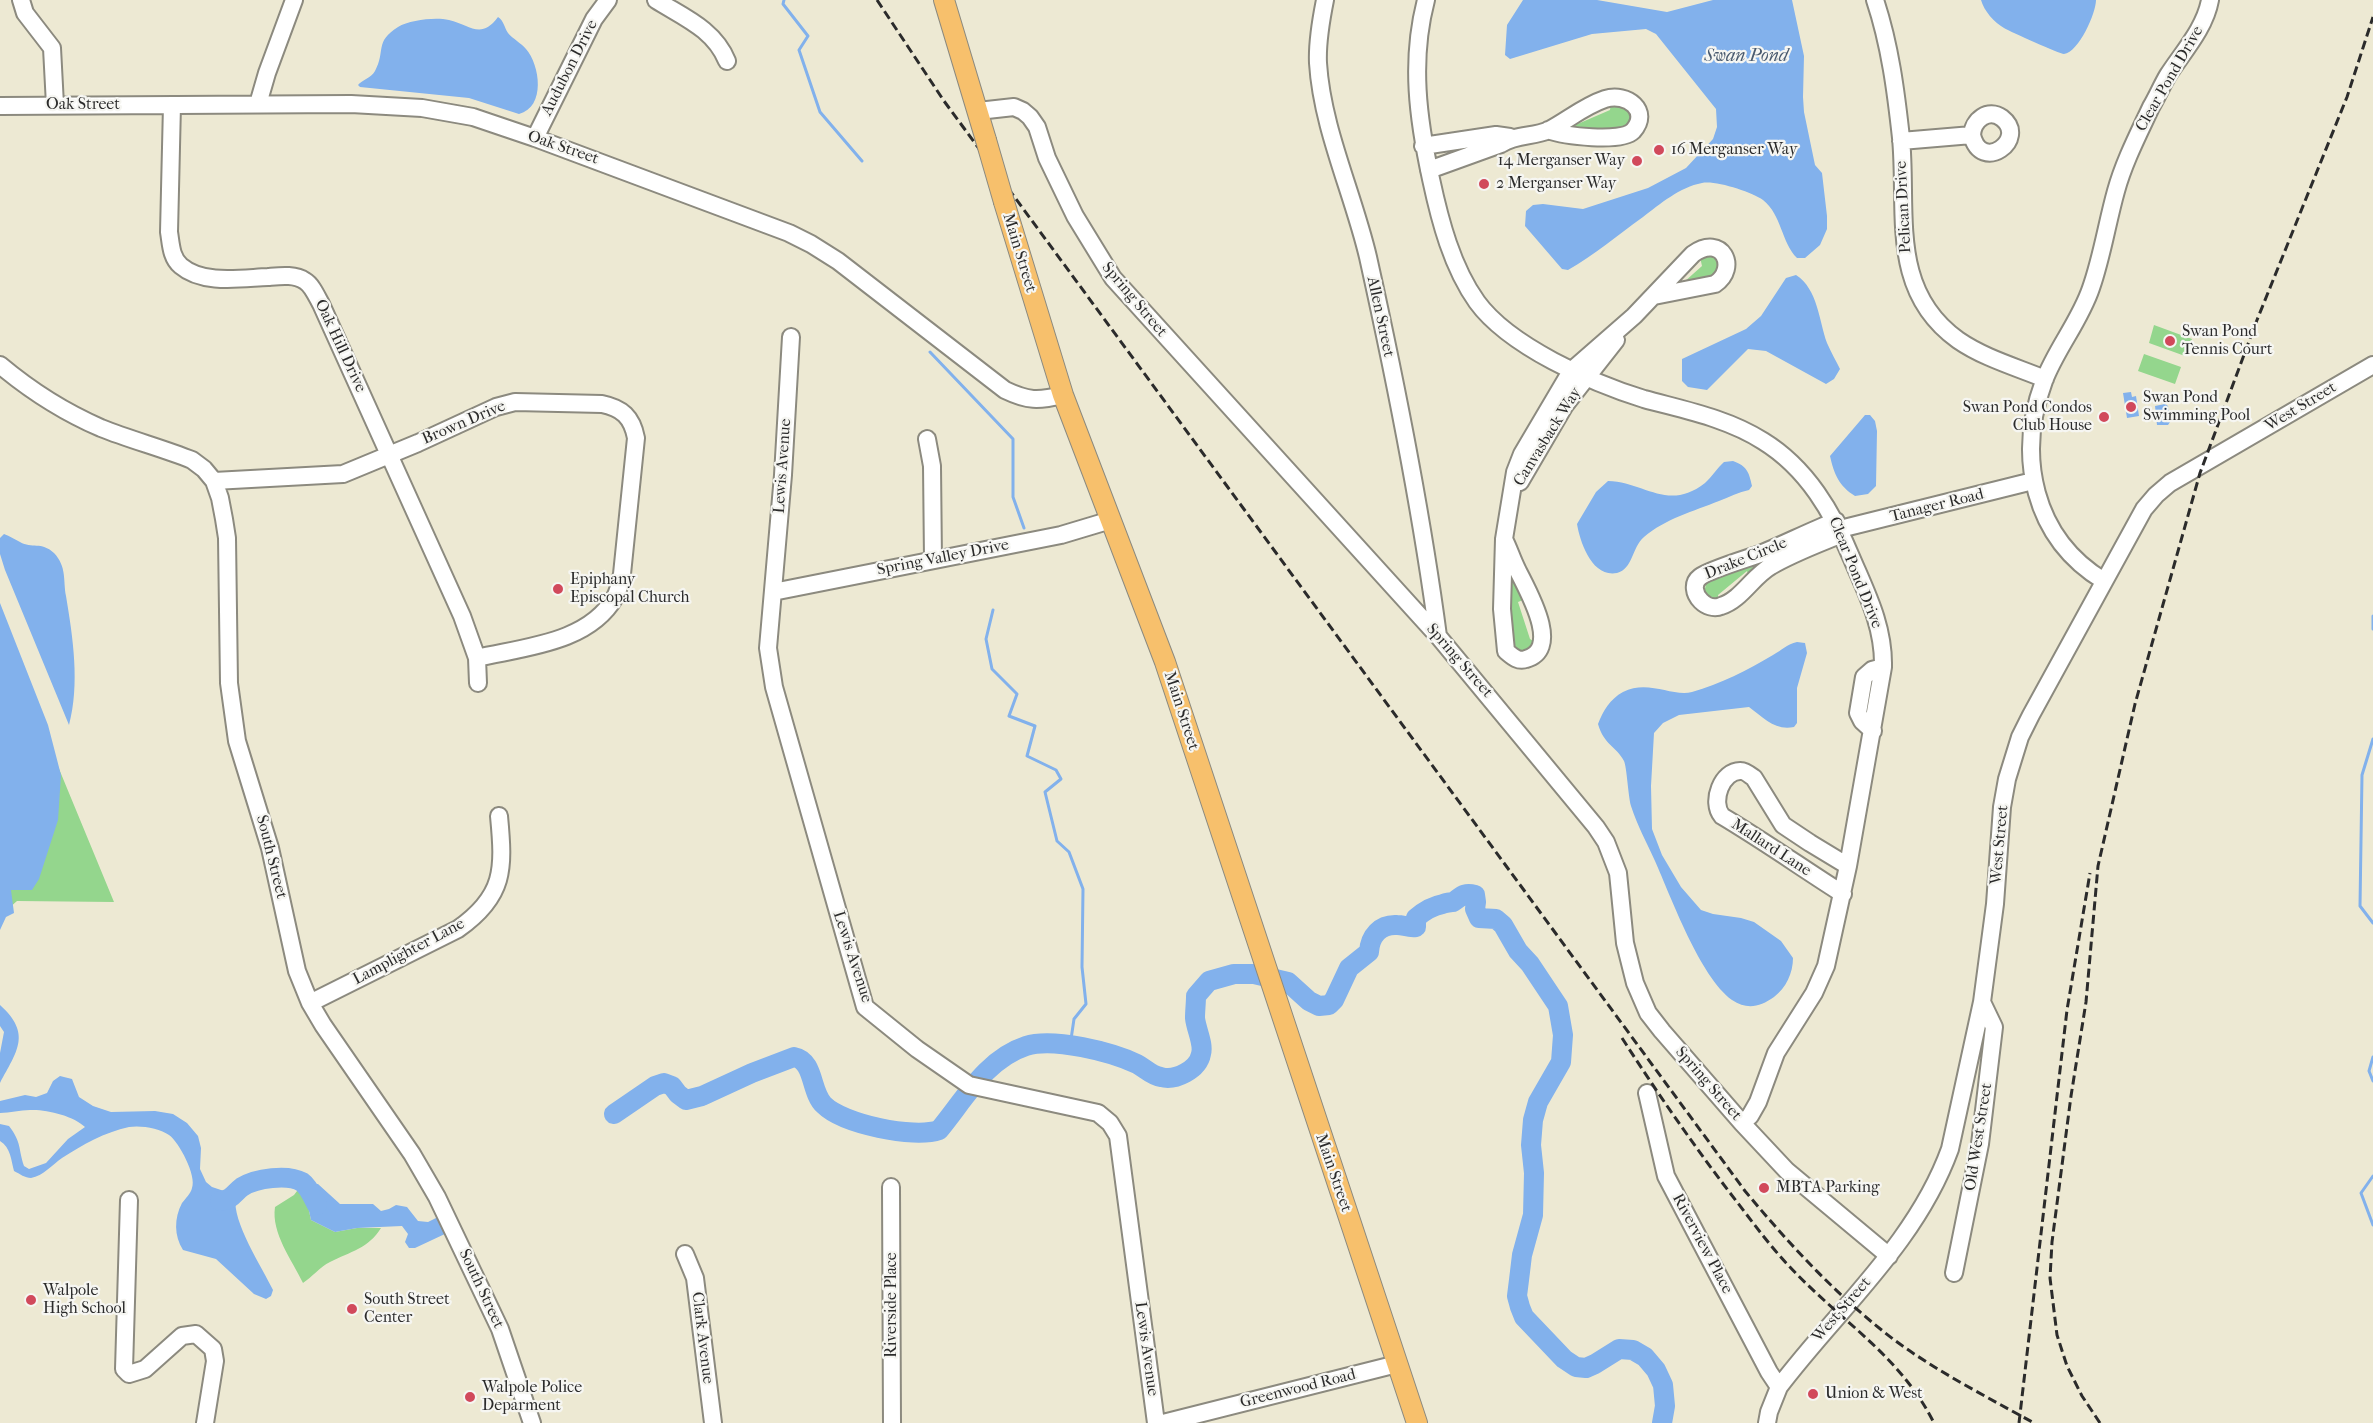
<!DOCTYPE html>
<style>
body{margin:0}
canvas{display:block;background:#ede9d3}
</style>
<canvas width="2373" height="1423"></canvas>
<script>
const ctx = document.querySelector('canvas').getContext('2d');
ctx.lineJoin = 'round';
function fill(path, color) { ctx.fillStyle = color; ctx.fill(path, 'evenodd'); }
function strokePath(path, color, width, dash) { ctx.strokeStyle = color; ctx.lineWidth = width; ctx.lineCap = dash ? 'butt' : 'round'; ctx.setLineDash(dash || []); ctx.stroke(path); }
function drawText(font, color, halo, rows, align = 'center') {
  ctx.font = font + ' "IM FELL French Canon",serif'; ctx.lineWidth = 4.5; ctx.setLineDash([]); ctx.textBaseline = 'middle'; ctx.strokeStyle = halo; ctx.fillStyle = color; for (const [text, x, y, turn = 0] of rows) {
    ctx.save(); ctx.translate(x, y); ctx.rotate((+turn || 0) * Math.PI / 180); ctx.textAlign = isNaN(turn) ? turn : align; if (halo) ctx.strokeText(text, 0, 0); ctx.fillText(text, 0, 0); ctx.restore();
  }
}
const green = new Path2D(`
 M1611 102 1632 110V125L1618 132 1558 126 1572 118 1573 126 1610 110Z
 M1711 252 1721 262 1719 278 1675 290 1702 266 1700 257Z
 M2154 325 2192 339 2185 356 2149 343Z
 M2144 354 2181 367 2175 384 2138 371Z
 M1757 561 1761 567 1750 580 1747 571 1718 595 1719 606 1710 603 1704 592 1707 581Z
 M1510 573 1528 598 1518 602 1530 639 1537 643 1523 656 1511 647 1508 610Z
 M0 626 114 902 17 901 0 916Z
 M303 1183 311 1220 335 1232 357 1228H381C369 1248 350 1252 330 1262 320 1267 312 1277 303 1283 292 1260 271 1233 275 1207L294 1195Z`);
const water = new Path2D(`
 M1523 0H1597L1667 12 1713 0H1792L1804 56 1803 97 1804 112 1815 165 1822 173 1827 216V229L1820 245 1805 258H1797C1781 242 1782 215 1763 200 1752 192 1715 180 1702 183 1680 187 1660 204 1643 217 1618 235 1594 255 1568 270L1562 269 1525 226 1526 211 1533 205 1543 204 1583 209 1648 188 1686 168 1713 139 1717 127 1716 109 1656 34 1646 29 1592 34 1510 59 1505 55 1507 25Z
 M1981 0H2096C2096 13 2079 52 2064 54 2060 54 2011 32 2004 28 1994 22 1984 11 1981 0Z
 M498 17C504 21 504 27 508 33 513 39 521 43 526 49 540 65 546 107 519 114L469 98 360 87 358 85C362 80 371 78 375 71 386 51 374 42 398 27 410 20 435 17 449 20 470 25 481 40 498 17Z
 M1796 275C1818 289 1819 321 1827 343 1831 352 1836 361 1840 369L1834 379 1826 384 1766 351 1748 349 1707 390 1688 387 1682 381V359L1746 329 1761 316 1786 278Z
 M2131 392 2132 397 2136 396 2139 416 2127 418 2123 393Z
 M2165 404 2168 406 2170 422 2168 425H2157L2155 406Z
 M1865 415H1870L1875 421 1877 431 1876 486 1868 494 1855 496C1839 486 1834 474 1830 456Z
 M1733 461C1747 466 1749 472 1752 486L1749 490C1739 492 1729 497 1719 501 1694 511 1665 519 1644 537 1632 547 1633 569 1617 573 1592 578 1580 542 1577 524L1596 492 1608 481C1645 482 1668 512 1705 483 1712 477 1717 468 1724 462Z
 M4 534C10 536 14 539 20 542 32 549 41 541 54 553 67 567 63 580 66 596 73 638 80 684 69 725L5 570 0 554V538Z
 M0 603 48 725 61 775 58 820 39 879 32 890H11L14 913 6 917 0 930Z
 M1797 642 1805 643 1807 653 1797 688V723L1794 727C1775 731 1764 718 1749 707L1679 715 1663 723 1654 733 1651 786 1652 829 1662 855 1681 887 1701 910 1713 914 1741 918 1754 922 1781 941 1793 958C1793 973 1786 988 1774 997 1760 1007 1747 1010 1732 1000 1700 977 1671 897 1655 861 1647 843 1637 825 1631 806 1628 795 1627 768 1624 761 1616 746 1604 745 1598 724 1603 711 1610 699 1623 692 1648 679 1672 697 1692 692 1720 684 1748 670 1773 655 1782 650 1787 644 1797 642Z
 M0 1005C32 1034 17 1051 0 1083V1053L4 1032 0 1026Z
 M60 1076 72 1079 79 1097 93 1106 111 1112 155 1111 173 1114 187 1123 198 1136 201 1148 200 1169 206 1182 212 1187 224 1191 239 1186 242 1193 236 1198C231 1220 263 1269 273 1290L271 1296 266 1299 254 1294 216 1259 183 1250C174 1236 174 1218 182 1203 185 1199 191 1193 192 1188 197 1176 179 1142 169 1135 160 1128 140 1125 129 1127 105 1132 82 1145 62 1158 53 1164 43 1176 31 1178 25 1178 20 1174 14 1171 11 1160 11 1148 0 1141V1124L9 1126C22 1143 18 1148 24 1166L29 1169 46 1163 68 1139 85 1127C74 1116 46 1109 30 1110 20 1110 10 1113 0 1113V1101L25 1095 36 1097 47 1093 53 1081Z
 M303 1183 318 1184 340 1204H373L381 1211 389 1209 396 1205 407 1207 418 1221 428 1222 438 1217 447 1233 415 1248H409L405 1242 408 1234 402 1226 357 1228 335 1232 311 1220Z`);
const stream = new Path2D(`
 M784 0 783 4 808 36 799 50 820 112 862 161
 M930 352 1013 439V497L1024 528
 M993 610 986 639 992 669 1017 694 1009 716 1035 726 1027 756 1056 770 1061 779 1045 792 1057 841 1069 852 1083 889 1082 967 1086 1004 1074 1019 1070 1046
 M2373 616V629
 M2373 739 2362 775 2360 906 2373 923
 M2373 1057 2369 1071 2373 1081
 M2373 1176 2361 1193 2373 1225`);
const river = new Path2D(`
 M614 1114 655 1086 664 1083 672 1086 678 1094 686 1100 702 1096 752 1073 794 1057C815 1061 810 1092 824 1105 843 1124 914 1139 939 1130 964 1100 986 1059 1026 1046 1053 1037 1112 1052 1137 1064 1145 1068 1152 1076 1161 1077 1175 1081 1198 1070 1201 1054 1204 1044 1196 1029 1195 1018 1195 1011 1196 1003 1196 996L1209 981 1234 974H1254L1288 982 1309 1001 1319 1006 1329 1005 1334 1000 1349 968 1369 952C1370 936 1380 924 1397 925 1404 925 1408 928 1416 927V918C1424 911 1432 906 1443 904 1444 903 1452 902 1453 902 1461 897 1463 892 1475 895L1476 902 1475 909 1479 918 1496 919 1503 925 1518 951 1530 964 1558 1006 1563 1035 1561 1062 1538 1102 1533 1120 1531 1145 1534 1173 1533 1215 1522 1255 1519 1280 1517 1296 1520 1307 1524 1317 1564 1359 1576 1367 1586 1368 1595 1364 1619 1349 1633 1350 1645 1357 1656 1370 1663 1385 1665 1406 1662 1423
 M220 1201C232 1200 234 1193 242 1187 256 1178 288 1174 302 1182 309 1187 313 1198 317 1205`);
const minor = new Path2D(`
 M21 0 25 13 52 48 55 105
 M656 0C683 17 714 29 727 61
 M1325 0C1321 20 1317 42 1318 63 1322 128 1353 193 1368 257 1396 383 1421 508 1438 636
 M1426 0C1410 61 1418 119 1431 179 1440 221 1452 267 1477 302 1509 346 1592 383 1644 399 1684 410 1727 418 1763 441 1807 468 1833 513 1852 559 1867 594 1884 627 1883 667L1848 866 1826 966 1814 993 1776 1053 1758 1102 1750 1116 1742 1123
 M1875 0C1890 45 1896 92 1901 138 1908 211 1888 290 1958 340 1984 358 2016 367 2045 379
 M258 104 267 73 294 0
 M172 105 169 232C171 244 171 258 181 266 203 285 242 278 268 277 280 276 295 274 305 281 312 285 317 297 321 304L462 616 477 658 478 683
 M0 106 351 104 422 108 473 117 535 138 789 233 811 244 838 261 1005 390C1028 401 1038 401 1063 395
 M978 111 1014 107 1023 111 1030 117 1037 127 1047 158 1075 216 1113 278 1438 636 1596 827 1606 842 1618 873 1625 943 1635 983 1648 1013 1662 1031 1742 1123 1787 1171 1889 1256
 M535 138 594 19 608 0
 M1901 141 1972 135C1981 174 2029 139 2002 118 1988 108 1973 120 1972 135
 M1423 146 1496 135 1510 137
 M1429 170 1501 144C1516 134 1534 137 1549 130 1568 120 1584 106 1605 99 1627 92 1651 111 1633 131 1621 143 1564 136 1548 130
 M791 337 783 475 768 648 774 687 865 1007 917 1049 969 1085 1098 1113 1110 1123 1118 1136 1156 1423
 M0 365C31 391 64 412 101 428 131 440 162 448 192 460L204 469 214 481 220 498 224 519 227 538 229 683 237 741 270 848 297 971 310 1003 323 1025 412 1154 437 1197 500 1329 532 1423
 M927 439 932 466 933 560
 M214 481 343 474 418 443 496 407 515 402 602 404C622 408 632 417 636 438L622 574C620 582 619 590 615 597 589 643 524 647 477 658
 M1520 482 1565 405 1616 340
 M1836 521C1810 531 1785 544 1760 554 1746 559 1709 570 1700 577 1692 583 1694 594 1701 601 1706 606 1714 609 1721 606 1741 600 1753 576 1771 566 1793 553 1818 544 1842 534
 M1840 529 2033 481
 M1504 539C1509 549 1512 559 1517 569 1526 588 1563 649 1526 659 1518 662 1512 656 1506 651L1502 609 1504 539 1515 472 1522 454 1571 371 1634 316 1693 254C1722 233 1739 268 1715 284L1654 296
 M2104 581C2033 538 2016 456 2044 381 2056 349 2080 321 2091 288 2102 257 2107 223 2116 191 2124 162 2138 135 2151 107 2157 97 2162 85 2168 75 2183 52 2205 28 2210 0
 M773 592 1061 535 1111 520
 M1873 731 1862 721 1858 713 1864 677 1872 670 1883 667
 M1843 894C1802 868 1764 841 1722 816 1710 802 1722 770 1741 771 1745 771 1750 775 1754 778L1783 825 1810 843 1848 866
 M310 1003 458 929C505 896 504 869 499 816
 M1647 1093 1666 1176 1769 1372 1779 1387
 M891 1187 892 1423
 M129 1200 124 1369 129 1374 145 1369 182 1336 196 1334 213 1349 215 1361 205 1423
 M685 1254 695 1278 713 1423
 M1954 1273 1980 1144 1994 1027 1982 1002
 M1163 1423 1397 1364
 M1767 1423 1769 1412 1779 1387C1838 1309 1916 1243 1950 1149L1982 1002 1995 904 2002 807 2007 779 2020 737 2031 715 2144 509 2156 495 2170 483 2373 365`);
const major = new Path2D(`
 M944 0 986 140
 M1004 202 1063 395 1165 662 1417 1423`);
const rail = new Path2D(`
 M877 0 944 101 1745 1191C1790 1245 1837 1296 1893 1339 1936 1371 1987 1397 2034 1423
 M1622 1038C1658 1094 1696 1149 1737 1202 1754 1224 1770 1246 1789 1266 1839 1320 1900 1355 1934 1423
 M2019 1423 2067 1010 2090 873
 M2100 1423 2082 1396 2067 1366 2057 1335 2050 1278 2052 1242 2071 1096 2086 1002 2098 866 2135 704 2200 473 2257 320 2347 97 2373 17`);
const majorBridge = new Path2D(`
 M986 140 1004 202`);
const markers = [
 [1659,150,6,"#d1495b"],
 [1637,161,6,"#d1495b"],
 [1484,184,6,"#d1495b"],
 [2170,341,6,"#d1495b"],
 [2131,407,6,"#d1495b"],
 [2104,417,6,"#d1495b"],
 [558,589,6,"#d1495b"],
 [1764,1188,6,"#d1495b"],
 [31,1300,6,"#d1495b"],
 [352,1309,6,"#d1495b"],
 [1813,1394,6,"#d1495b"],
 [470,1397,6,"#d1495b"]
];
const streetNames = [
 ["Audubon Drive",570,68,-63],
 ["Clear Pond Drive",2170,79,-60],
 ["Oak Street",83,105],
 ["Oak Street",563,148,19],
 ["Pelican Drive",1904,207,-93],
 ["Main Street",1019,253,73],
 ["Spring Street",1134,300,50],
 ["Allen Street",1380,317,78],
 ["Oak Hill Drive",340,346,65],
 ["West Street",2301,407,-31],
 ["Brown Drive",464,423,-23],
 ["Canvasback Way",1548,437,-58],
 ["Lewis Avenue",783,466,-86],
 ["Tanager Road",1937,506,-14],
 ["Spring Valley Drive",943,558,-11],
 ["Drake Circle",1746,559,-22],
 ["Clear Pond Drive",1855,573,68],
 ["Spring Street",1459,661,49],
 ["Main Street",1181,711,72],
 ["West Street",2000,845,-85],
 ["Mallard Lane",1771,848,33],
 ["South Street",271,857,76],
 ["Lamplighter Lane",409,952,-28],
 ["Lewis Avenue",852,957,72],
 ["Spring Street",1708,1084,49],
 ["Old West Street",1979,1137,-81],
 ["Main Street",1333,1173,71],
 ["Riverview Place",1702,1244,62],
 ["South Street",481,1289,65],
 ["Riverside Place",892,1305,-90],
 ["West Street",1842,1310,-49],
 ["Clark Avenue",702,1338,83],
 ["Lewis Avenue",1146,1349,82],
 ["Greenwood Road",1298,1389,-14]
];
const poiNames = [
 ["16 Merganser Way",1671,150],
 ["14 Merganser Way",1625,161,"right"],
 ["2 Merganser Way",1496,184],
 ["Swan Pond",2182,332],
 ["Tennis Court",2182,350],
 ["Swan Pond",2143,398],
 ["Swimming Pool",2143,416],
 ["Swan Pond Condos",2092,408,"right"],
 ["Club House",2092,426,"right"],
 ["Epiphany",570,580],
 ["Episcopal Church",570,598],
 ["MBTA Parking",1776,1188],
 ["Walpole",43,1291],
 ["High School",43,1309],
 ["South Street",364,1300],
 ["Center",364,1318],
 ["Walpole Police",482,1388],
 ["Deparment",482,1406],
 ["Union & West",1825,1394]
];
const waterNames = [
 ["Swan Pond",1746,57]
];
fill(green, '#94d68d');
fill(water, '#82b1ec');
strokePath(stream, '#82b1ec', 3);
strokePath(river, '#82b1ec', 20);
strokePath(minor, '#8c8a7f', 20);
strokePath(major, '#8c8a7f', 22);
strokePath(minor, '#fff', 16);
strokePath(major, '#f7c06c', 20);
strokePath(rail, '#2b2b2b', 3, [9, 4.5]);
strokePath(majorBridge, '#8c8a7f', 22, []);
strokePath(majorBridge, '#f7c06c', 20);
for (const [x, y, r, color] of markers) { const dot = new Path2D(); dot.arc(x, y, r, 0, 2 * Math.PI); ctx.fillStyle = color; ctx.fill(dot); strokePath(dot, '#f6f6f2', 2); }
drawText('16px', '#2b2b2b', '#f6f6f2', streetNames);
drawText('16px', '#2b2b2b', '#f6f6f2', poiNames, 'left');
drawText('italic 18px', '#495a6f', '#f6f6f2', waterNames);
</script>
